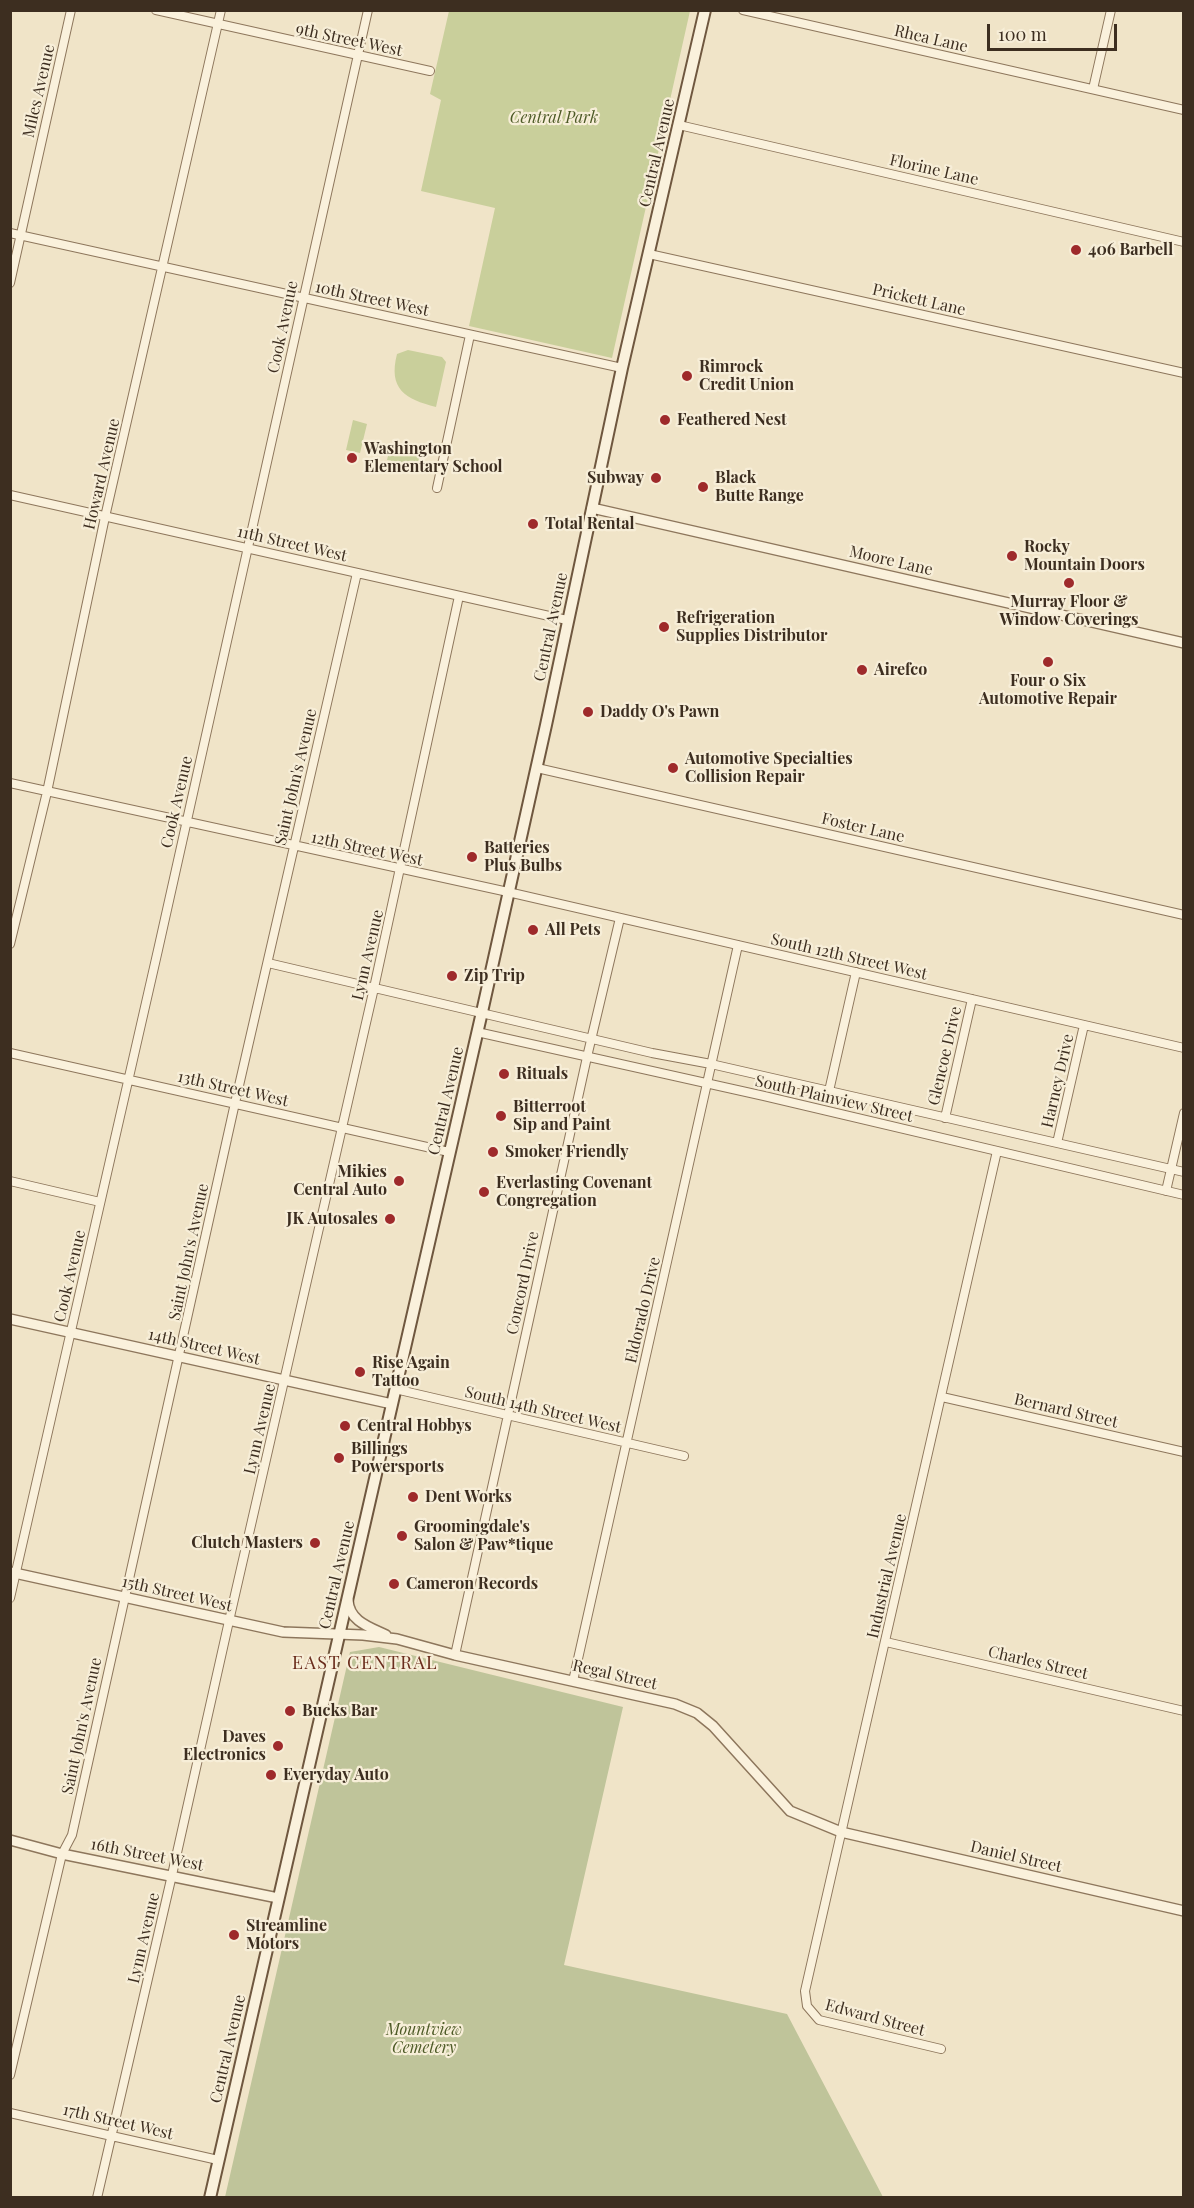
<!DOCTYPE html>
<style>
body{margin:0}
#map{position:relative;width:1194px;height:2208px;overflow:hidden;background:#f0e4c8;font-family:"Playfair Display",serif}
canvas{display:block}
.frame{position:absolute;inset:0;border:12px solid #3d2e20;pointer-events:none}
.scale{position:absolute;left:987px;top:24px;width:130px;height:27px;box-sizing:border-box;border:3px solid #3d2e20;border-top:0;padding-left:8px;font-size:18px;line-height:21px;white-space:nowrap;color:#3d2e20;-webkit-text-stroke:4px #f7eed8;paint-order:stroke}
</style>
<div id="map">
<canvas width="1194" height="2208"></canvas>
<div class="frame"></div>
<div class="scale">100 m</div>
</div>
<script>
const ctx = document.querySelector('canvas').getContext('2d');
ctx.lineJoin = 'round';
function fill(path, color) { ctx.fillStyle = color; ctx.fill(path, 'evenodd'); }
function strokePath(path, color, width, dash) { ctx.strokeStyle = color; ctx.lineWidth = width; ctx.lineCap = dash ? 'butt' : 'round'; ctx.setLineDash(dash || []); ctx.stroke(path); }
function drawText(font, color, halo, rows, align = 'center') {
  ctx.font = font + ' "Playfair Display",serif'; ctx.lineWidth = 4.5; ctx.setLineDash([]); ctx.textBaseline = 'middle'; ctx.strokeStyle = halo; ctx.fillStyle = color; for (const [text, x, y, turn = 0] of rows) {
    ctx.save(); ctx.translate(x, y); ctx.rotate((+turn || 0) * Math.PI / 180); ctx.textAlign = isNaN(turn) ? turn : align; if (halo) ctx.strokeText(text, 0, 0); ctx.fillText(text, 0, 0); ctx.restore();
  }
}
const green = new Path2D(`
 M449 11H690L612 358 469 326 495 208 421 191 441 100 430 94Z
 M408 350 442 357 446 362 436 407C405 399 388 389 397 354Z
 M353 420 367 424 360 453 346 450Z
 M391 443 427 450 423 467 387 460Z`);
const cemetery = new Path2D(`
 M379 1647 623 1707 564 1965 787 2014 883 2197H225L350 1652Z`);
const minor = new Path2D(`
 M156 10 430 71
 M743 10 1184 110
 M1093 89 1111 10
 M679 125 1184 242
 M10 233 622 368
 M649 254 1184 373
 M10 283 71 10
 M437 488 470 335
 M10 495 567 620
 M537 768 1184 915
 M10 783 508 892 1184 1048
 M10 944 47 792 105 517 221 10
 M268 963 652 1053 711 1064 1184 1172
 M477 1032 764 1096 1184 1195
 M10 1053 449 1152
 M829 1091 856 972
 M945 1118 972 999
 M1057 1143 1084 1025
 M10 1181 100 1202
 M1166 1191 1184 1113
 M395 1389 684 1456
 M942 1397 1184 1452
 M10 1598 158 950 368 10
 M886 1642 1184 1711
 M455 1655 587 1057 620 918
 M573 1681 738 945
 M941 2049 819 2020 807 2006 805 1991 997 1151
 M10 2075 62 1854 72 1835 235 1103 357 573
 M10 2113 218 2160
 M97 2198 172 1875 229 1621 374 988 459 596`);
const tertiary = new Path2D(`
 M592 508 1184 643
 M10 1319 392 1404
 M10 1572 283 1632 363 1635 397 1639 455 1655 675 1704 697 1713 713 1726 790 1811 841 1832 1184 1911
 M348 1600C349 1621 369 1627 386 1635
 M10 1840 62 1854 278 1898`);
const secondary = new Path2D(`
 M210 2198 482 1012 546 725 622 368 705 10`);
const markers = [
 [1076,250,6,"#9e2a2b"],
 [687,376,6,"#9e2a2b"],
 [665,420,6,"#9e2a2b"],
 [352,458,6,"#9e2a2b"],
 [656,478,6,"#9e2a2b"],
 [703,487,6,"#9e2a2b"],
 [533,524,6,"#9e2a2b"],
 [1012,556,6,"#9e2a2b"],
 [1069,583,6,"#9e2a2b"],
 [664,627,6,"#9e2a2b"],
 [1048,662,6,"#9e2a2b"],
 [862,670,6,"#9e2a2b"],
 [588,712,6,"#9e2a2b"],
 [673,768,6,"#9e2a2b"],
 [472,857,6,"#9e2a2b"],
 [533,930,6,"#9e2a2b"],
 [452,976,6,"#9e2a2b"],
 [504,1074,6,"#9e2a2b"],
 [501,1116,6,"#9e2a2b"],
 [493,1152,6,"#9e2a2b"],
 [399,1181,6,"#9e2a2b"],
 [484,1192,6,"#9e2a2b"],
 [390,1219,6,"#9e2a2b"],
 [360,1372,6,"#9e2a2b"],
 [345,1426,6,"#9e2a2b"],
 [339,1458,6,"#9e2a2b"],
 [413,1497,6,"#9e2a2b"],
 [402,1536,6,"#9e2a2b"],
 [315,1543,6,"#9e2a2b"],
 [394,1584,6,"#9e2a2b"],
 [290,1711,6,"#9e2a2b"],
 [278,1746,6,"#9e2a2b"],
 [271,1775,6,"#9e2a2b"],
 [234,1935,6,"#9e2a2b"]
];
const streetNames = [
 ["Rhea Lane",931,39,13],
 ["9th Street West",349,40,12],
 ["Miles Avenue",39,91,-77],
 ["Central Avenue",657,153,-77],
 ["Florine Lane",934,170,13],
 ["10th Street West",372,299,12],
 ["Prickett Lane",919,300,13],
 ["Cook Avenue",283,327,-78],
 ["Howard Avenue",102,474,-77],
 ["11th Street West",292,544,13],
 ["Moore Lane",891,561,13],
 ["Central Avenue",551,627,-78],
 ["Saint John's Avenue",296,777,-77],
 ["Cook Avenue",177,802,-77],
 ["Foster Lane",863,828,13],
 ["12th Street West",367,849,12],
 ["Lynn Avenue",368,955,-77],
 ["South 12th Street West",849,957,13],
 ["Glencoe Drive",945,1056,-77],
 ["Harney Drive",1058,1081,-77],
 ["13th Street West",233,1089,13],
 ["South Plainview Street",834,1099,13],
 ["Central Avenue",446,1101,-77],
 ["Saint John's Avenue",189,1252,-78],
 ["Cook Avenue",70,1276,-77],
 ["Concord Drive",523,1283,-78],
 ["Eldorado Drive",643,1310,-77],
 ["14th Street West",204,1347,13],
 ["South 14th Street West",543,1410,13],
 ["Bernard Street",1066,1411,13],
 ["Lynn Avenue",260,1429,-77],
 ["Central Avenue",337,1575,-77],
 ["Industrial Avenue",887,1576,-77],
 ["15th Street West",177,1594,13],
 ["Charles Street",1038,1663,13],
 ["Regal Street",615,1675,13],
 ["Saint John's Avenue",82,1726,-78],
 ["16th Street West",147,1855,11],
 ["Daniel Street",1016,1857,13],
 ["Lynn Avenue",144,1938,-77],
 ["Edward Street",875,2018,15],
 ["Central Avenue",228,2049,-77],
 ["17th Street West",118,2122,13]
];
const parkNames = [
 ["Central Park",554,118],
 ["Mountview",424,2030],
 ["Cemetery",424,2048]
];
const poiNames = [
 ["406 Barbell",1088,250],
 ["Rimrock",699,367],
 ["Credit Union",699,385],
 ["Feathered Nest",677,420],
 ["Washington",364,449],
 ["Elementary School",364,467],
 ["Subway",644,478,"right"],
 ["Black",715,478],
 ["Butte Range",715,496],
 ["Total Rental",545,524],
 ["Rocky",1024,547],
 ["Mountain Doors",1024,565],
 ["Murray Floor &",1069,602,"center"],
 ["Window Coverings",1069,620,"center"],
 ["Refrigeration",676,618],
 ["Supplies Distributor",676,636],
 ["Airefco",874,670],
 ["Four 0 Six",1048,681,"center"],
 ["Automotive Repair",1048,699,"center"],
 ["Daddy O's Pawn",600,712],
 ["Automotive Specialties",685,759],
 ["Collision Repair",685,777],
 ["Batteries",484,848],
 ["Plus Bulbs",484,866],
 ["All Pets",545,930],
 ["Zip Trip",464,976],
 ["Rituals",516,1074],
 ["Bitterroot",513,1107],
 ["Sip and Paint",513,1125],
 ["Smoker Friendly",505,1152],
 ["Mikies",387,1172,"right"],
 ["Central Auto",387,1190,"right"],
 ["Everlasting Covenant",496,1183],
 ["Congregation",496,1201],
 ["JK Autosales",378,1219,"right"],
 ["Rise Again",372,1363],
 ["Tattoo",372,1381],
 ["Central Hobbys",357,1426],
 ["Billings",351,1449],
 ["Powersports",351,1467],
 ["Dent Works",425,1497],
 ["Groomingdale's",414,1527],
 ["Salon & Paw*tique",414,1545],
 ["Clutch Masters",303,1543,"right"],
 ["Cameron Records",406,1584],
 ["Bucks Bar",302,1711],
 ["Daves",266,1737,"right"],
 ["Electronics",266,1755,"right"],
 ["Everyday Auto",283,1775],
 ["Streamline",246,1926],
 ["Motors",246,1944]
];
const neighbourhoodNames = [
 ["EAST CENTRAL",365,1663]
];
fill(green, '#c9cf9b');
fill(cemetery, '#bfc49a');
strokePath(minor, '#8d765c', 10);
strokePath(tertiary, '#8d765c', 12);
strokePath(secondary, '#6f573f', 14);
strokePath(minor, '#faf1dc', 8);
strokePath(tertiary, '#faf1dc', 9);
strokePath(secondary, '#faf1dc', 10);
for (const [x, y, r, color] of markers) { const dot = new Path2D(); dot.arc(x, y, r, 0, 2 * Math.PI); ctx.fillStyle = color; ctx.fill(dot); strokePath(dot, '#f7eed8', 2); }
drawText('16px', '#3d2e20', '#f7eed8', streetNames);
drawText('italic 16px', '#4d5a26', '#f7eed8', parkNames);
drawText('bold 16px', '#3d2e20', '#f7eed8', poiNames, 'left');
ctx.letterSpacing = '1.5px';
drawText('18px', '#6b2e1e', '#f7eed8', neighbourhoodNames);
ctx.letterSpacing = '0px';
</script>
